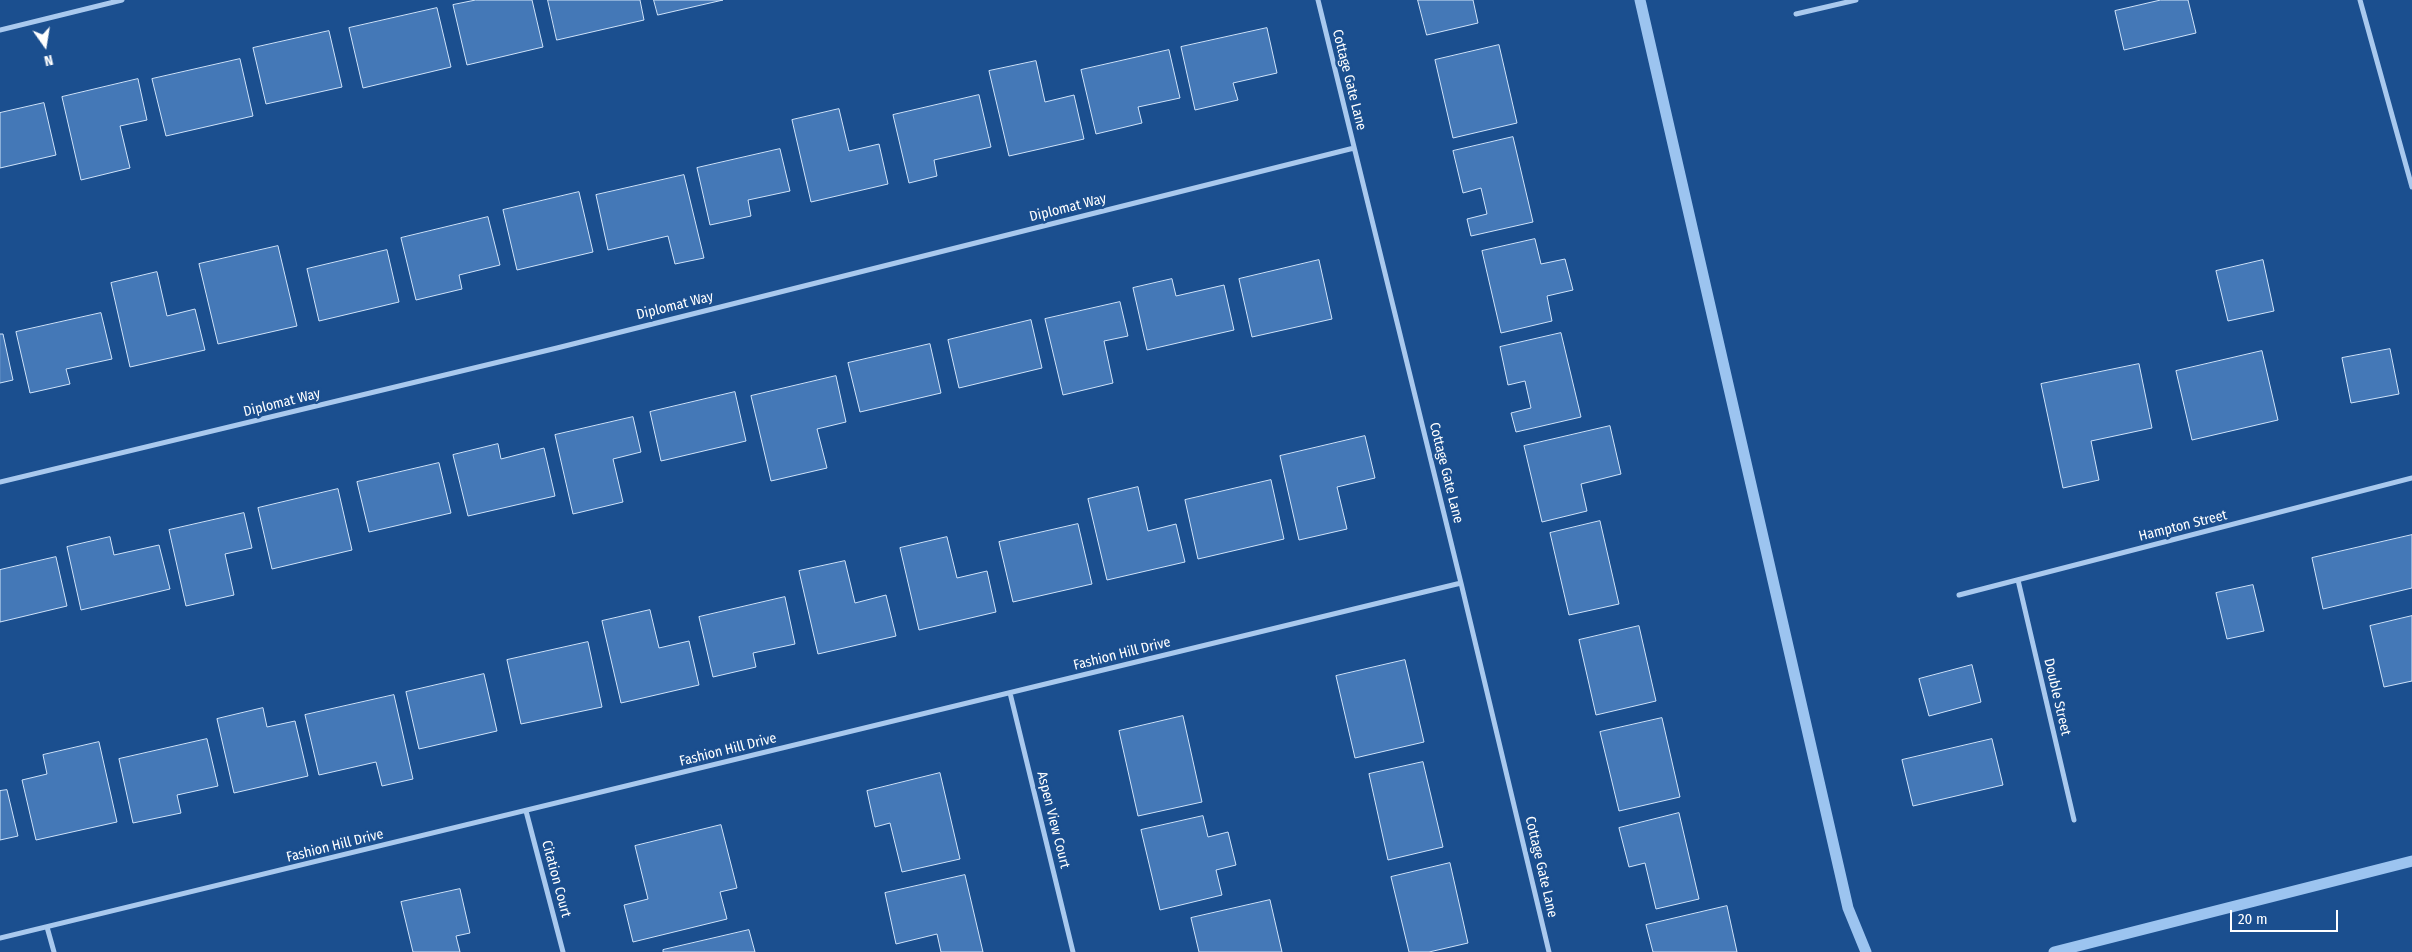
<!DOCTYPE html>
<style>
body{margin:0}
#map{position:relative;width:2412px;height:952px;overflow:hidden;background:#1b4f8f;font-family:"Fira Sans Condensed",sans-serif}
canvas{display:block}
.north{position:absolute;left:20px;top:20px;width:50px;height:50px;-webkit-text-stroke:4px #1b4f8f;paint-order:stroke;rotate:167deg;font-size:14px;font-weight:700;line-height:20px;text-align:center;color:#fff}
.north::after{content:'';display:block;margin:auto;width:18px;height:22px;background:#fff;clip-path:polygon(50% 0,100% 100%,50% 72%,0 100%)}
.scale{position:absolute;left:2230px;top:910px;width:108px;height:22px;box-sizing:border-box;border:2px solid #fff;border-top:0;padding-left:6px;font-size:15px;line-height:18px;white-space:nowrap;color:#fff;-webkit-text-stroke:4px #1b4f8f;paint-order:stroke}
</style>
<div id="map">
<canvas width="2412" height="952"></canvas>
<div class="north">N</div>
<div class="scale">20 m</div>
</div>
<script>
const ctx = document.querySelector('canvas').getContext('2d');
ctx.lineJoin = 'round';
function strokePath(path, color, width, dash) { ctx.strokeStyle = color; ctx.lineWidth = width; ctx.lineCap = dash ? 'butt' : 'round'; ctx.setLineDash(dash || []); ctx.stroke(path); }
function fill(path, color) { ctx.fillStyle = color; ctx.fill(path, 'evenodd'); }
function drawText(font, color, halo, rows, align = 'center') {
  ctx.font = font + ' "Fira Sans Condensed",sans-serif'; ctx.lineWidth = 5; ctx.setLineDash([]); ctx.textBaseline = 'middle'; ctx.strokeStyle = halo; ctx.fillStyle = color; for (const [text, x, y, turn = 0] of rows) {
    ctx.save(); ctx.translate(x, y); ctx.rotate((+turn || 0) * Math.PI / 180); ctx.textAlign = isNaN(turn) ? turn : align; if (halo) ctx.strokeText(text, 0, 0); ctx.fillText(text, 0, 0); ctx.restore();
  }
}
const stream = new Path2D(`
 M1640 0 1848 908 1866 952
 M2054 952 2412 861`);
const building = new Path2D(`
 M476 0H532L543 47 467 65 453 5Z
 M548 0H640L644 20 557 40Z
 M654 0H723L658 15Z
 M1418 0H1473L1478 23 1427 35Z
 M2161 0H2188L2196 33 2124 50 2115 11Z
 M437 8 451 67 363 88 349 28Z
 M1267 28 1277 73 1233 83 1238 100 1195 110 1181 47Z
 M329 31 342 87 266 104 253 48Z
 M1499 45 1517 123 1453 138 1435 60Z
 M1169 50 1180 98 1138 107 1142 123 1096 134 1081 70Z
 M240 59 253 116 166 136 152 79Z
 M1036 61 1045 102 1074 95 1084 139 1009 156 989 71Z
 M138 79 147 120 120 126 130 168 81 180 62 97Z
 M979 95 991 147 934 160 937 176 909 183 893 115Z
 M44 103 56 155 0 168V113Z
 M839 109 849 151 879 144 888 184 811 202 792 120Z
 M1513 137 1533 222 1471 236 1467 219 1487 214 1481 188 1463 193 1453 151Z
 M780 149 790 191 748 200 751 216 710 225 697 168Z
 M684 175 704 258 675 264 668 236 608 250 596 195Z
 M579 192 593 252 517 270 503 210Z
 M488 217 500 265 459 275 462 289 416 300 401 238Z
 M1535 239 1541 264 1565 259 1573 290 1547 296 1552 321 1501 333 1482 251Z
 M278 246 297 326 218 344 199 264Z
 M387 250 399 302 319 321 307 269Z
 M1319 260 1332 319 1252 337 1239 279Z
 M2263 260 2274 311 2228 321 2216 271Z
 M157 272 167 316 195 309 205 350 130 367 111 283Z
 M1172 279 1176 296 1224 285 1234 330 1147 350 1133 288Z
 M1120 302 1128 336 1104 341 1113 383 1063 395 1045 319Z
 M101 313 112 359 66 369 70 384 30 393 16 332Z
 M1031 320 1042 368 959 388 948 340Z
 M1561 333 1581 417 1516 432 1511 413 1531 408 1525 381 1508 385 1500 347Z
 M0 334H3L13 380 0 383Z
 M930 344 941 393 860 412 848 363Z
 M2390 349 2399 394 2351 403 2342 358Z
 M2262 351 2278 420 2192 440 2176 371Z
 M2139 364 2152 428 2091 441 2099 480 2063 488 2041 384Z
 M836 376 846 422 817 429 827 468 771 481 751 396Z
 M735 392 746 441 661 461 650 412Z
 M633 417 641 452 613 459 623 502 573 514 555 435Z
 M1610 426 1621 474 1581 484 1587 511 1542 522 1524 446Z
 M1365 436 1375 478 1337 487 1347 529 1299 540 1280 456Z
 M498 444 501 459 544 448 555 496 468 516 453 455Z
 M439 463 451 513 369 532 357 482Z
 M1271 480 1284 539 1198 559 1185 500Z
 M1138 487 1148 531 1176 524 1185 562 1107 580 1088 499Z
 M338 489 352 550 272 569 258 508Z
 M244 513 252 548 225 554 234 595 186 606 169 530Z
 M1600 521 1619 604 1569 615 1550 533Z
 M1078 524 1092 584 1013 602 999 542Z
 M2412 535V588L2323 609 2312 558Z
 M110 537 114 555 159 545 170 589 81 610 67 547Z
 M947 537 957 578 987 571 996 612 919 630 900 548Z
 M56 557 67 606 0 622V570Z
 M845 561 855 603 886 595 896 636 818 654 799 571Z
 M2253 585 2264 631 2227 639 2216 593Z
 M785 597 795 644 753 653 756 667 713 677 699 617Z
 M650 610 659 648 689 641 699 685 621 703 602 621Z
 M2412 616V681L2384 687 2370 626Z
 M1639 626 1656 701 1596 715 1579 640Z
 M588 642 602 707 521 724 507 660Z
 M1405 660 1424 742 1355 758 1336 676Z
 M1972 665 1981 702 1929 716 1919 679Z
 M484 674 497 731 419 749 406 692Z
 M394 695 413 779 382 786 376 762 319 775 305 715Z
 M263 708 267 727 295 721 308 776 234 793 217 719Z
 M1183 716 1202 802 1138 816 1119 731Z
 M1662 718 1680 797 1619 811 1600 732Z
 M207 739 218 786 177 795 181 813 133 823 119 759Z
 M1992 739 2003 785 1913 806 1902 760Z
 M99 742 117 822 36 840 22 780 47 774 43 755Z
 M1423 762 1443 847 1388 860 1369 774Z
 M940 773 960 859 902 872 890 823 875 827 867 791Z
 M7 790 18 836 0 840V791Z
 M1679 813 1699 899 1656 909 1645 863 1629 867 1619 828Z
 M1203 816 1208 837 1228 832 1236 865 1216 870 1222 895 1160 910 1141 830Z
 M721 825 737 888 720 892 727 919 633 942 624 905 648 899 635 846Z
 M1450 863 1468 943 1429 952H1409L1391 877Z
 M965 875 983 952H941L937 934 896 944 885 893Z
 M460 889 470 933 456 936 460 952H413L401 902Z
 M1270 900 1282 952H1199L1191 918Z
 M1727 906 1737 952H1653L1646 925Z
 M749 930 755 952H663V950Z`);
const minor = new Path2D(`
 M1318 0 1461 583 1549 952
 M2360 0 2412 187
 M1796 14 1856 0
 M0 30 122 0
 M0 482 557 348 1354 148
 M2018 580 2074 820
 M1959 595 2412 478
 M1010 693 1073 952
 M526 811 563 952
 M47 927 54 952
 M0 938 1461 583`);
const streetNames = [
 ["Cottage Gate Lane",1349,80,76],
 ["Diplomat Way",1068,208,-14],
 ["Diplomat Way",675,306,-14],
 ["Diplomat Way",282,403,-14],
 ["Cottage Gate Lane",1446,473,76],
 ["Hampton Street",2183,526,-14],
 ["Fashion Hill Drive",1122,654,-14],
 ["Double Street",2057,697,77],
 ["Fashion Hill Drive",728,750,-14],
 ["Aspen View Court",1053,820,76],
 ["Fashion Hill Drive",335,846,-14],
 ["Cottage Gate Lane",1541,867,77],
 ["Citation Court",556,879,75]
];
strokePath(stream, '#9cc4f0', 11);
fill(building, '#4478b7');
strokePath(building, '#cfe3fa', 1);
strokePath(minor, '#a9c9ee', 5);
drawText('14px', '#fff', '#1b4f8f', streetNames);
</script>
